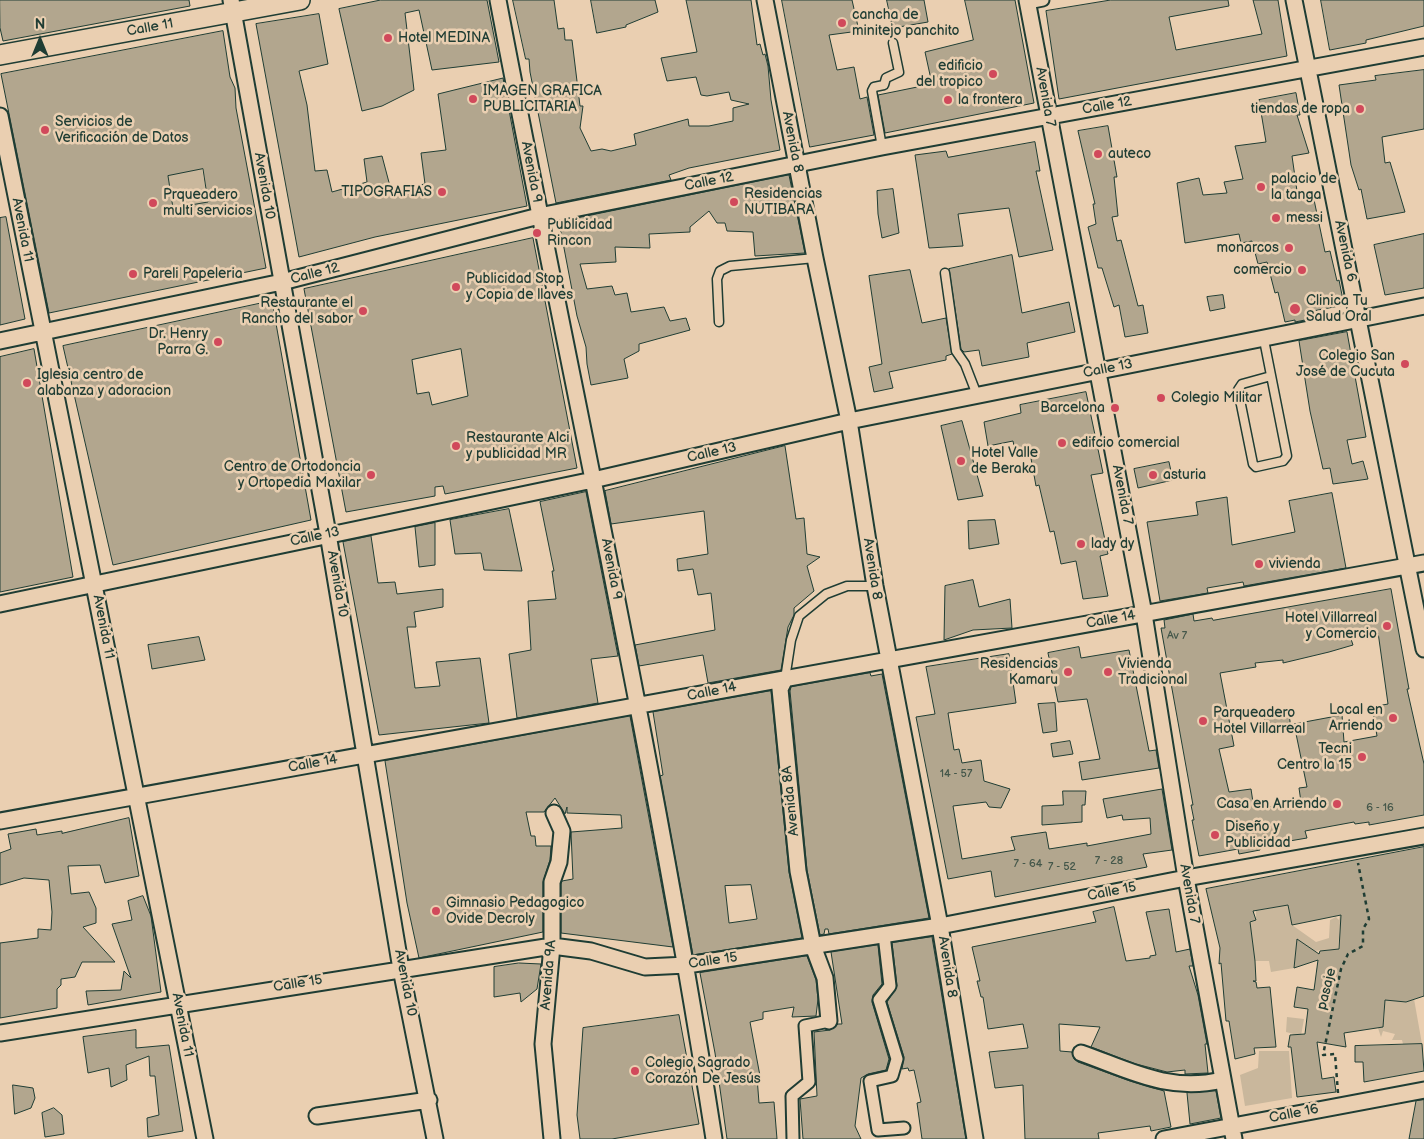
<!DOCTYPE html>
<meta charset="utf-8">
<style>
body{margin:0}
#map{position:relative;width:1424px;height:1139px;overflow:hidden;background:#eacfb1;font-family:"Balsamiq Sans",sans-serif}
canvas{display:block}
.north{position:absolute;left:15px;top:15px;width:50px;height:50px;-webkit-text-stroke:4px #eacfb1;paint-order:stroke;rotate:0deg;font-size:14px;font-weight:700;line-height:20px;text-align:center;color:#1f3d34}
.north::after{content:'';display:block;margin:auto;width:18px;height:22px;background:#1f3d34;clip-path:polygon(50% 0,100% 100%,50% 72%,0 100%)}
</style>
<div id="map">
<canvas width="1424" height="1139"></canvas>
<div class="north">N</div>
</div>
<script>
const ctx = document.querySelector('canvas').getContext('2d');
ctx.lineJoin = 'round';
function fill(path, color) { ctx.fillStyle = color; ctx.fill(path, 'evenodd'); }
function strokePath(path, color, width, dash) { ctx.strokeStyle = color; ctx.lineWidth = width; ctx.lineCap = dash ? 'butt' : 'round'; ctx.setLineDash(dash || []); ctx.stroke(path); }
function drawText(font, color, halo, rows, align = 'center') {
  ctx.font = font + ' "Balsamiq Sans",sans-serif'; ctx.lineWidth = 5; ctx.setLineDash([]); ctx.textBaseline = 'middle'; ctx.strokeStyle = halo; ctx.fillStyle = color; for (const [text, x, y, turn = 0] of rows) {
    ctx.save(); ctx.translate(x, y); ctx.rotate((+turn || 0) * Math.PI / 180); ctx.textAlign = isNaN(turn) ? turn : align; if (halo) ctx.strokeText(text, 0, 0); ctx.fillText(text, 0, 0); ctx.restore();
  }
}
const green = new Path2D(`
 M202 169 208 202 173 208 168 176Z
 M1288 905 1292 925 1316 942 1329 938 1330 920 1336 917 1339 920 1340 913 1358 925 1340 926 1338 949 1314 951 1297 939 1294 968 1271 972 1269 961H1255L1250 923 1256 920V911Z
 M1414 999 1422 1044H1403L1402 1040H1392L1395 1034 1383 1031 1381 1037 1378 1028 1372 1022 1384 1023 1385 1000 1405 1002Z
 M1287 1017 1304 1019 1301 1036 1286 1032Z
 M1259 1051H1289L1292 1098 1245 1106 1240 1075 1258 1068Z`);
const building = new Path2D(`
 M0 0H189L190 6 3 41 0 28Z
 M381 0H487L499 62 432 70 419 10 405 13 414 90 382 106 362 111 339 9Z
 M513 0H554L558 29 564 28 565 40H572L580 106H583L580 128 591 151 602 149 611 151 636 145 634 134 688 119 689 126H709L733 121V108L749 104 731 100 729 92 707 96 701 95 696 77 667 81 661 58 697 52 686 0H751L757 45 760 44 763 55 765 54 768 66 771 100 780 150 689 168 669 175 671 180 556 203 530 72 529 59H526Z
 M591 0H655L658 12 626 25V27L597 33Z
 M782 0H852L859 31 829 35 837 70 854 67 860 99 867 97 874 135 810 147Z
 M887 0H924L928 22 893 28Z
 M965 0H1015L1034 103 885 133 878 95 932 84 925 52 973 40Z
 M1111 0H1228L1229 6 1169 17 1176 50 1262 34 1253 0H1278L1287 56 1059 99 1046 11Z
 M1321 0H1424V26L1366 40V43L1330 50Z
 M319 14 328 64 299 71 307 105 315 171 327 170 332 192 367 182 364 159 382 156 391 190 425 184 421 153 446 150 438 94 503 78 527 206 375 237 299 257 256 24Z
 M223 31 230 77 235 88 236 108 266 268 49 313 1 74ZM203 169 208 202 173 208 168 176Z
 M1424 70V129L1382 137 1385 163 1390 162 1405 212 1367 219 1361 189 1359 190 1351 165 1339 85 1376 80 1375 76Z
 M1296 93 1300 115H1297L1309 153 1292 156 1298 198 1313 195 1325 252 1330 251 1337 281 1339 280 1344 305 1308 312 1310 319 1295 322V320L1285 322 1278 292 1275 293 1267 262 1258 264 1252 241 1241 243 1239 234 1185 243 1177 183 1199 178 1203 195 1227 193 1224 182 1243 179 1235 146 1266 142 1259 100Z
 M1108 126 1117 177H1114L1118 216 1112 217 1117 241 1121 240 1138 306 1143 305 1148 333 1125 337 1119 305 1114 307 1102 268H1098L1088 227 1096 224 1093 204H1095L1078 131Z
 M1035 142 1040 171H1036L1053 250 1019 257 1009 208 958 214 963 246 929 248 915 155 946 151 948 157Z
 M789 175 805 253 755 256 753 232 727 231 725 223H717L709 211 690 227V232L649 234 650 248 615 247 616 262 580 264 587 289 612 286 615 295 627 293 631 312 664 307 670 321 686 318 690 330 639 344V351L624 359 628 378 591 385 587 364 586 347 577 316 559 222Z
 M893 189 899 233 882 238 878 214 877 191Z
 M6 217 25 319 0 325V218Z
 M1424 234V288L1385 295 1374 245Z
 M533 238 577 468 445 494 443 486 435 487V496L346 512 304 289ZM461 349 468 396 432 405 429 392 417 394 412 360Z
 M1012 255 1022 313 1069 302 1075 332 1027 343 1029 357 982 366 979 350 964 352 961 349 949 269Z
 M910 270 922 323 946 318 952 354 946 356V360L889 372 893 388 874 392 869 367 882 364 869 276Z
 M1223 295 1225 308 1210 311 1207 297Z
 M272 301 311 520 113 565 63 346Z
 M1347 332 1366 437 1347 440 1352 464 1363 461 1368 479 1333 484 1330 468 1323 469 1310 411 1299 341Z
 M34 349 73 577 0 592V357Z
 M1086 392 1103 473 1091 475 1108 554 1100 556 1108 596 1083 599 1076 561 1061 564 1054 531 1050 532 1039 485 1036 486 1030 453 1016 456 1013 441 988 446 984 422 1021 413 1020 405Z
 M962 421 983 496 958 500 941 426Z
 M785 446 796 519 804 518 807 554 820 557 807 566 814 591 794 608V615L788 627 781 670 708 683 703 655 639 666 635 645 715 630 711 593 698 595 693 569 678 571 677 559 708 554 704 511 611 524 605 491Z
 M1169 462 1173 480 1138 488 1134 469Z
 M586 492 618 656 591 659 598 703 517 718 509 654 531 650 528 601 556 599 552 571H554L540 502Z
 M1332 493 1346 568 1244 586 1243 582 1207 588 1208 593 1160 601 1147 522 1198 515 1196 502 1227 497 1232 545 1295 532 1289 501Z
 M509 509 522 571 484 570 481 553 455 554 450 520Z
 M995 520 999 544 969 549 968 521Z
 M435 523V565L419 567 415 527Z
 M371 536 378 583 395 582 397 594 443 589V607L414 612 416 627H407L415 688 440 686 436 662 480 658 489 723 379 735 343 542Z
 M973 580 979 607 1010 599 1012 628 973 630 944 640 945 586Z
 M1391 589 1409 689H1407L1424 764V815L1369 825V822L1355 824 1354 822 1305 831 1307 838 1260 846V850L1239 854 1238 849 1199 856 1192 820H1194L1191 805H1193L1161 628H1165L1164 620 1193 614 1194 621 1212 618 1213 620ZM1378 632 1388 704 1372 707 1377 736 1344 742 1342 715 1294 724 1307 787 1299 788 1301 802 1254 809 1251 789 1229 792 1219 749 1234 746 1220 673 1256 667 1255 663 1283 660V663L1329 652 1353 645 1351 639Z
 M199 637 205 660 152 669 148 645Z
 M1079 647 1081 658 1129 650 1149 751 1156 750 1159 768 1082 780 1079 762 1100 759 1087 699 1058 702 1048 653Z
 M1009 654 1016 703 948 713 954 750 959 749 962 763 981 760 984 781 1010 789 1001 808 989 807 986 802 953 806 962 859 1015 850 1011 837 1046 832 1049 849 1087 843V846L1151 834 1150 818 1123 820 1122 815 1107 818 1103 799 1162 789 1172 850 1143 854 1147 867 995 897 991 871 948 879 916 717 935 714 926 667Z
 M870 673 871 676 882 674 929 918 829 934 828 929H825L824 934 820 935 807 870 790 691 791 687Z
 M771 691 789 872 802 938 693 955 660 776 663 775 653 712ZM751 885 757 919 729 923 725 886Z
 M1055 703 1057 731 1043 733 1038 704Z
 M1289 711 1291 732 1266 733 1264 713Z
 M630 716 673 947 561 933V884L562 881 573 879 571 832 622 828 621 815 567 813V807L565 814 555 798 544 812H526L531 836H535L536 846H551L550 860 543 882V932L419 958 407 903 385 761Z
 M1070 741 1073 754 1053 757 1051 744Z
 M1063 791H1086L1085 805H1082V822L1042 825V806L1063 805Z
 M129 818 139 876 105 883 100 865 68 866 71 894 89 892 96 908V923L83 927 115 962H82L75 977 61 979V985L57 989V1008L0 1018V943L38 938V929L51 930 52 912 49 880 24 878 0 885V853L11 849 8 834 36 829 37 835 62 831V833Z
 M1424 847V996L1406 1002 1385 1000 1383 1027 1344 1033 1346 1047 1317 1042 1322 1079 1334 1077 1336 1092 1297 1097 1291 1047H1288L1290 1035 1305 1034 1308 1009 1294 1007 1297 987 1314 990 1318 960 1294 968 1297 939 1319 954 1320 951 1339 949 1341 915 1292 925 1288 905 1253 911 1256 920 1250 922 1255 961 1256 981H1253L1256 982 1257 988 1270 987 1276 1047 1254 1048 1255 1054 1235 1059 1229 1021H1226L1221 963 1219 964 1220 948 1206 889Z
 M143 896 151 916 161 992 88 1005 86 991 121 990 124 971 131 978 112 924 132 920 128 901Z
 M1114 907 1126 961 1150 958V956L1156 955 1146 912 1169 909 1176 952 1190 949 1193 966H1189L1198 995 1207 1044H1205L1208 1073 1185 1074V1070L1167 1072 1136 1064 1091 1047 1100 1027 1059 1024 1060 1051 1072 1052 1074 1059 1078 1062 1130 1081 1164 1091 1171 1127 1151 1131 1150 1126 1098 1133 1099 1139H1025L1023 1085 995 1088 989 1052 1028 1048 1023 1024 988 1029 983 997H981L977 981H980L972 947 1096 922 1093 912Z
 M932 937 966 1139H922L917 1103 921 1102 914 1070 909 1071 908 1068 902 1069 904 1057 887 1002 897 986 892 943Z
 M878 945 882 984 873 995 872 1002 889 1059 886 1070 868 1074 861 1078 855 1126 861 1139H803L800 1099 817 1096 814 1032 830 1030 838 1024H842L831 952Z
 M807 956 816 980 818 999 816 1016 792 1017 794 1007 763 1012V1019L750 1022 760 1076 757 1077 759 1103 774 1102 777 1139H727L715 1053 700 973Z
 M519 963 541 964 537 989 521 1002 520 993 494 997V967Z
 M679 1015 699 1124 612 1139H580L577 1115 583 1028Z
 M136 1030V1048L169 1045 183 1131 148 1137 147 1118 159 1115 155 1076H150L149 1056 126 1065 127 1080 111 1087 109 1068 88 1073 83 1037Z
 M1422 1044 1424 1071 1364 1082 1363 1062H1355V1046Z
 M13 1085 33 1088 35 1098 31 1108 15 1114Z
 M1216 1091 1221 1118 1190 1124 1187 1093Z
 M1424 1100V1139H1409L1416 1101Z
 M54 1108 62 1115 64 1134 45 1137 42 1113Z`);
const path = new Path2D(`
 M1338 1093 1335 1054 1323 1055 1341 969 1348 954 1363 946V929L1369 919 1358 863`);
const service = new Path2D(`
 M882 147 872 91 874 87 884 85 886 78 899 72 893 43
 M945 273 956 351 965 364 977 395
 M719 322 717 279 720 271 730 266 815 258
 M1264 340 1287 456 1283 461 1256 467 1253 464 1238 390 1242 384 1271 376
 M785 679 791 640 799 616 826 594 847 586H875`);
const pedestrian = new Path2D(`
 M1028 3 1043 0
 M884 935 890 986 879 1000 897 1059 892 1076 870 1081 878 1130 904 1128
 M793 1139 792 1096 809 1082 805 1026 829 1021`);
const minor = new Path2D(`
 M231 0 328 534 401 969 435 1139
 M498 0C570 380 655 757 714 1139
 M765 0 815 258 849 421 875 586 940 926 975 1139
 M1027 0 1144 614 1186 878 1234 1139
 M1294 0 1424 649
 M0 116 205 1139
 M0 341 282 282 539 216 882 147 1424 47
 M0 604 593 480 849 421 1424 306
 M785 679 780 689 798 871 813 946 825 978 829 1021
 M0 821 1424 563
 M0 1033 552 946 591 951 645 967 687 965 940 926 1186 878 1424 836
 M1081 1053C1129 1070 1169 1093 1222 1080
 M317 1116 429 1100
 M552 1139 543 1044 552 946V882L559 862 562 831 554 813
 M1164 1139 1424 1090`);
const tertiary = new Path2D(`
 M0 55 300 0`);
const markers = [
 [842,23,5,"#d1495b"],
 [388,38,5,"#d1495b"],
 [993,74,5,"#d1495b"],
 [473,99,5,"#d1495b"],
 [948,100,5,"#d1495b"],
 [1360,109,5,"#d1495b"],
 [45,130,5,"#d1495b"],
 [1098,154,5,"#d1495b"],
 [1261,187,5,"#d1495b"],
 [442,192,5,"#d1495b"],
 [734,202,5,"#d1495b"],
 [153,203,5,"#d1495b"],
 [1276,218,5,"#d1495b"],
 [537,233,5,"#d1495b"],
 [1289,248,5,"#d1495b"],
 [1302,270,5,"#d1495b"],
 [133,274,5,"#d1495b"],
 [456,287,5,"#d1495b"],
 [1295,309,6,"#d1495b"],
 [363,311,5,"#d1495b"],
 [218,342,5,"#d1495b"],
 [1405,364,5,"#d1495b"],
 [27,383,5,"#d1495b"],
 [1161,398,5,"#d1495b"],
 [1115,408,5,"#d1495b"],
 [1062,443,5,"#d1495b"],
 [456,446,5,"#d1495b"],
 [961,461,5,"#d1495b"],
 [371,475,5,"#d1495b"],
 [1153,475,5,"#d1495b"],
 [1081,544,5,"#d1495b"],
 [1259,564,5,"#d1495b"],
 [1387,626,5,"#d1495b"],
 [1068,672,5,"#d1495b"],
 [1108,672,5,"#d1495b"],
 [1393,718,5,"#d1495b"],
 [1203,721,5,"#d1495b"],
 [1362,757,5,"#d1495b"],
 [1337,804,5,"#d1495b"],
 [1215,835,5,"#d1495b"],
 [436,911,5,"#d1495b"],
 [635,1071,5,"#d1495b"]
];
const numberNames = [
 ["Av 7",1177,636],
 ["14 - 57",956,774],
 ["6 - 16",1380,808],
 ["7 - 28",1109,861],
 ["7 - 64",1028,864],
 ["7 - 52",1062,867]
];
const poiNames = [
 ["cancha de",852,15],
 ["minitejo panchito",852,31],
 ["Hotel MEDINA",398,38],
 ["edificio",983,66,"right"],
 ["del tropico",983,82,"right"],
 ["IMAGEN GRAFICA",483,91],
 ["PUBLICITARIA",483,107],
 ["la frontera",958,100],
 ["tiendas de ropa",1350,109,"right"],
 ["Servicios de",55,122],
 ["Verificación de Datos",55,138],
 ["auteco",1108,154],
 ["palacio de",1271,179],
 ["la tanga",1271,195],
 ["TIPOGRAFIAS",432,192,"right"],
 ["Residencias",744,194],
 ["NUTIBARA",744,210],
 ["Prqueadero",163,195],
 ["multi servicios",163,211],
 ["messi",1286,218],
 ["Publicidad",547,225],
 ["Rincon",547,241],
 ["monarcos",1279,248,"right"],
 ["comercio",1292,270,"right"],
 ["Pareli Papeleria",143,274],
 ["Publicidad Stop",466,279],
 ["y Copia de llaves",466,295],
 ["Clinica Tu",1306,301],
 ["Salud Oral",1306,317],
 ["Restaurante el",353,303,"right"],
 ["Rancho del sabor",353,319,"right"],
 ["Dr. Henry",208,334,"right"],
 ["Parra G.",208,350,"right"],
 ["Colegio San",1395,356,"right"],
 ["José de Cucuta",1395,372,"right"],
 ["Iglesia centro de",37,375],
 ["alabanza y adoracion",37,391],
 ["Colegio Militar",1171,398],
 ["Barcelona",1105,408,"right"],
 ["Restaurante Alci",466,438],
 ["y publicidad MR",466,454],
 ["edifcio comercial",1072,443],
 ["Hotel Valle",971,453],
 ["de Beraka",971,469],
 ["Centro de Ortodoncia",361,467,"right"],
 ["y Ortopedia Maxilar",361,483,"right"],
 ["asturia",1163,475],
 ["lady dy",1091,544],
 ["vivienda",1269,564],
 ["Hotel Villarreal",1377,618,"right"],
 ["y Comercio",1377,634,"right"],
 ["Residencias",1058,664,"right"],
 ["Kamaru",1058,680,"right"],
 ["Vivienda",1118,664],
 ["Tradicional",1118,680],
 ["Local en",1383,710,"right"],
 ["Arriendo",1383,726,"right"],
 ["Parqueadero",1213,713],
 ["Hotel Villarreal",1213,729],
 ["Tecni",1352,749,"right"],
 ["Centro la 15",1352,765,"right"],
 ["Casa en Arriendo",1327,804,"right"],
 ["Diseño y",1225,827],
 ["Publicidad",1225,843],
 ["Gimnasio Pedagogico",446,903],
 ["Ovide Decroly",446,919],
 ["Colegio Sagrado",645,1063],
 ["Corazón De Jesús",645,1079]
];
const streetNames = [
 ["Calle 11",150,28,-10],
 ["Avenida 7",1045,97,80],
 ["Calle 12",1107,106,-10],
 ["Avenida 8",792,142,79],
 ["Avenida 9",531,172,79],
 ["Calle 12",709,182,-11],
 ["Avenida 10",264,186,80],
 ["Avenida 11",22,230,79],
 ["Avenida 6",1345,251,78],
 ["Calle 12",315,274,-14],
 ["Calle 13",1108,369,-11],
 ["Calle 13",712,453,-13],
 ["Avenida 7",1122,495,79],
 ["Calle 13",315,537,-12],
 ["Avenida 9",611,569,79],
 ["Avenida 8",872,569,81],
 ["Avenida 10",337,584,80],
 ["Calle 14",1111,620,-10],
 ["Avenida 11",103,627,79],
 ["Calle 14",712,692,-11],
 ["Calle 14",313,764,-10],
 ["Avenida 8A",791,801,-96],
 ["Calle 15",1112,892,-11],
 ["Avenida 7",1189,894,80],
 ["Calle 15",713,961,-8],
 ["Avenida 8",947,967,81],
 ["Avenida 9A",549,975,-85],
 ["Avenida 10",405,983,79],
 ["Calle 15",298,984,-9],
 ["pasaje",1327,989,-76],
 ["Avenida 11",182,1025,79],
 ["Calle 16",1294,1114,-11]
];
fill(green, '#c9b79c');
fill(building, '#b2a68e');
strokePath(building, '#1f3d34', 1);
strokePath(service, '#1f3d34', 11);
strokePath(pedestrian, '#1f3d34', 15);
strokePath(minor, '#1f3d34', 19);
strokePath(tertiary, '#1f3d34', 22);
strokePath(path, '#1f3d34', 2.5, [4, 4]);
strokePath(service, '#eacfb1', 8);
strokePath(pedestrian, '#eacfb1', 11);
strokePath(minor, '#eacfb1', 15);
strokePath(tertiary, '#eacfb1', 19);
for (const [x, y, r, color] of markers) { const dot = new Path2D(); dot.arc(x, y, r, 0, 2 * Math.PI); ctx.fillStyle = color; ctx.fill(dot); strokePath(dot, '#eacfb1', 2); }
drawText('11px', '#44574a', null, numberNames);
drawText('14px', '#1f3d34', '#eacfb1', poiNames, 'left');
drawText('14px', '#1f3d34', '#eacfb1', streetNames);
</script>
